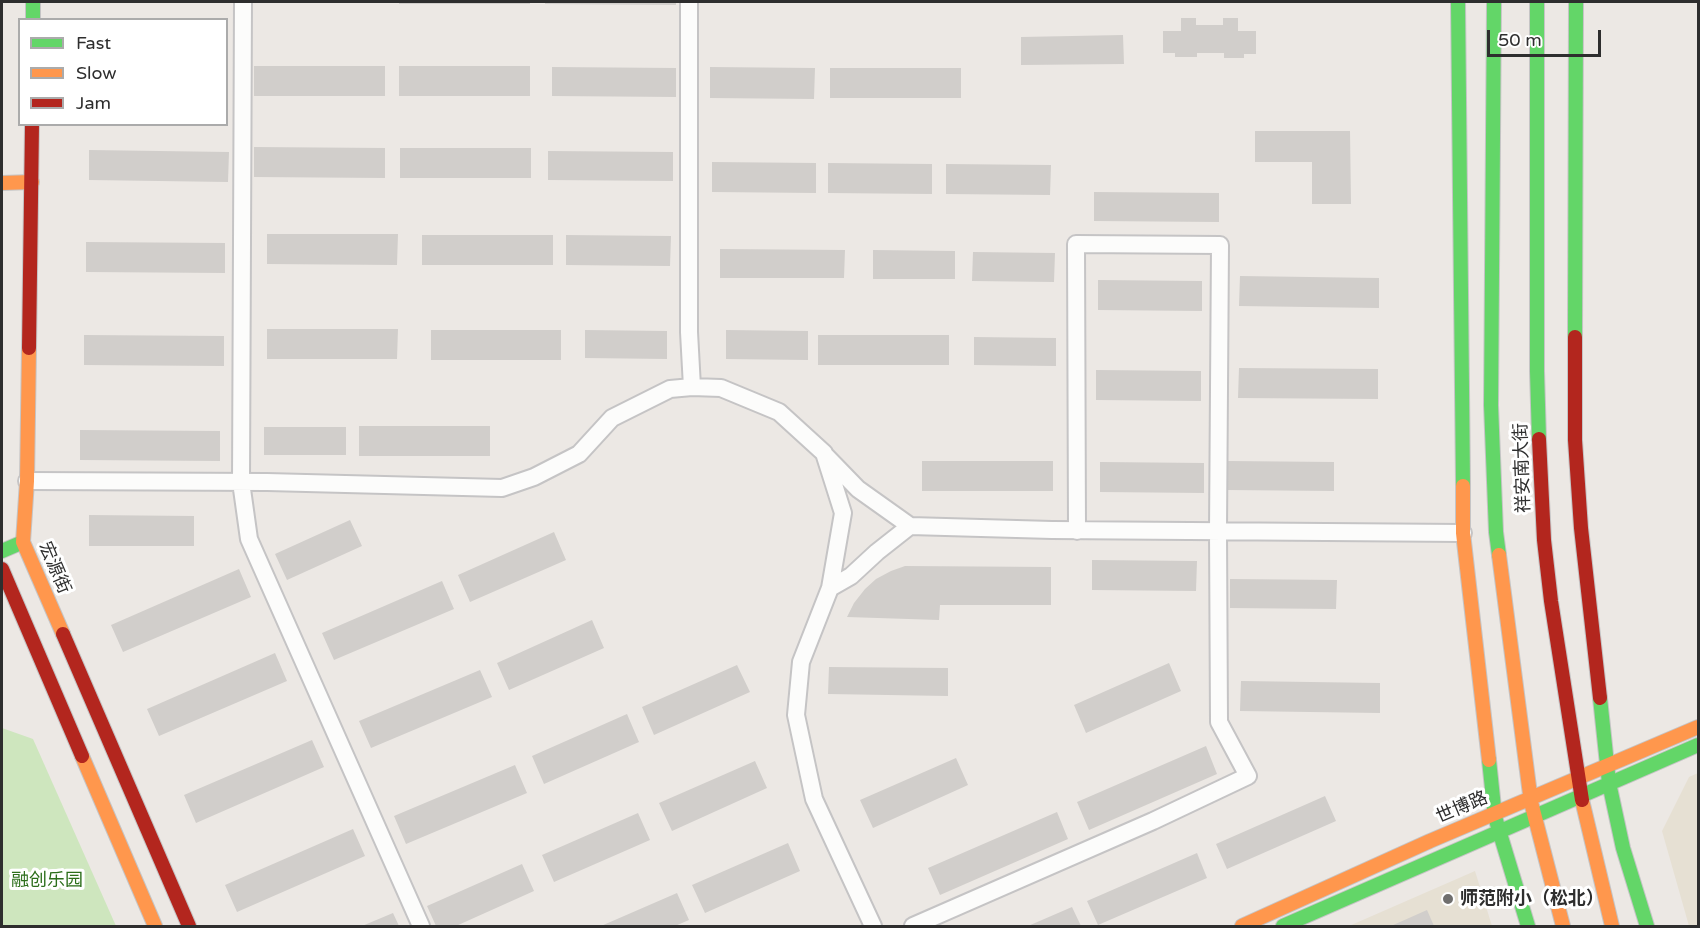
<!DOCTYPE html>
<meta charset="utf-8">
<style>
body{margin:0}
#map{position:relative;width:1700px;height:928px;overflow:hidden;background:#ece8e4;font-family:"Varela Round",sans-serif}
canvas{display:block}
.frame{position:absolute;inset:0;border:3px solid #2e2e2e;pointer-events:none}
.legend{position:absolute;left:18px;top:18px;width:210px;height:108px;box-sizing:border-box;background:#fff;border:2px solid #ababab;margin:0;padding:8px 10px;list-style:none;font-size:18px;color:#2e2e2e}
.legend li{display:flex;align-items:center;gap:12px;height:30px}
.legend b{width:30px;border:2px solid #ababab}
.scale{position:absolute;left:1487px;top:30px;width:114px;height:27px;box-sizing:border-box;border:3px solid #2e2e2e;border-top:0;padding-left:8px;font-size:18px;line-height:21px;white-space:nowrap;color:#2e2e2e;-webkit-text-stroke:4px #fff;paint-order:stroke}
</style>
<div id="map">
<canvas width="1700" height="928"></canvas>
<div class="frame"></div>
<ul class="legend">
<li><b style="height:8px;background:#63d668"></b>Fast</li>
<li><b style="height:8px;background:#ff974d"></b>Slow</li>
<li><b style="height:8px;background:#b3261e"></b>Jam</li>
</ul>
<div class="scale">50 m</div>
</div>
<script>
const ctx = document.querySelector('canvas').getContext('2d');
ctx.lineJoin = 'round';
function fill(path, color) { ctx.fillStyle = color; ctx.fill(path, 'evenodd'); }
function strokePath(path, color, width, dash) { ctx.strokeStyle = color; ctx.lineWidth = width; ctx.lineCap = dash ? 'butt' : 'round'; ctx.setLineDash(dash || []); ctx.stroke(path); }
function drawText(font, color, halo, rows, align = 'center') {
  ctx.font = font + ' "Varela Round","Noto Sans SC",sans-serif'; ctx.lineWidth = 6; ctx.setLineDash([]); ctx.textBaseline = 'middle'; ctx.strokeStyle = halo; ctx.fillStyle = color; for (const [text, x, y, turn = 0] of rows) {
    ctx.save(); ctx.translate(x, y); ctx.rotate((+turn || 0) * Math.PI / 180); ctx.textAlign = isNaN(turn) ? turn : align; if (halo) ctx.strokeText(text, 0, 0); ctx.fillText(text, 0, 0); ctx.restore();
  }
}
const education = new Path2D(`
 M1698 773V926H1689L1662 831 1689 777Z
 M1475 871 1492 926H1349Z`);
const green = new Path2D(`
 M2 728 33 739 116 926H2Z`);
const building = new Path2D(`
 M399 2H530V4H399Z
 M545 2H676V5L545 4Z
 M1181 18H1196V25H1223V18H1238V31H1256V54H1244V58H1224V53H1197V57H1175V53H1163V31H1181Z
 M1123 35 1124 64 1021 65V37Z
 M254 66H385V96H254Z
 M399 66H530V96H399Z
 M552 67 676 68V97L552 96Z
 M710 67 815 68 814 99 710 98Z
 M830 68H961V98H830Z
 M1255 131H1350L1351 204H1312V162H1255Z
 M254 147 385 148V178L254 177Z
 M400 148H531V178H400Z
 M89 150 229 152 228 182 89 180Z
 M548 151 673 152V181L548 180Z
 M712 162 816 163V193L712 192Z
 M828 163 932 164V194L828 193Z
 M946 164 1051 165 1050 195 946 194Z
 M1094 192 1219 193V222L1094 221Z
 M267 234H398L397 265 267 264Z
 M422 235H553V265H422Z
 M566 235 671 236 670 266 566 265Z
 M86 242 225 243V273L86 272Z
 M720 249 845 250 844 278H720Z
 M873 250 955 251V279H873Z
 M973 252 1055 253 1054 282 972 281Z
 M1240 276 1379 278V308L1239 306Z
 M1098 280 1202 281V311L1098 310Z
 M267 329H398L397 359H267Z
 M431 330H561V360H431Z
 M585 330 667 331V359L585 358Z
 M726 330 808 331V360L726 359Z
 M84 335 224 336V366L84 365Z
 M818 335H949V365H818Z
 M974 337 1056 338V366L974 365Z
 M1239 368 1378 369V399L1238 398Z
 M1096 370 1201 371V401L1096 400Z
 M359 426H490V456H359Z
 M264 427H346V455H264Z
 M80 430 220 431V461L80 460Z
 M922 461H1053V491H922Z
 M1228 461 1334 462V491L1227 490Z
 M1100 462 1204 463V493L1100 492Z
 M89 515 194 516V546H89Z
 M350 520 362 546 287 580 275 554Z
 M554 532 566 560 470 602 458 575Z
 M1092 560 1197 561 1196 591 1092 590Z
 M905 566 1051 567V605H940L939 620 847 617 854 603 865 589 876 579 891 571Z
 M239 569 251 597 123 652 111 625Z
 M1230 579 1337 580 1336 609 1230 608Z
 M442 581 454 609 334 660 322 633Z
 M592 620 604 648 509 690 497 663Z
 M275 653 287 681 159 736 147 709Z
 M1169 663 1181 691 1086 733 1074 705Z
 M737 665 750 692 654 735 642 707Z
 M829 667 948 668V696L828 694Z
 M480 670 492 697 371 748 359 721Z
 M1241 681 1380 683V713L1240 711Z
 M627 714 639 742 544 784 532 756Z
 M312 740 324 767 196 823 184 795Z
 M1206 746 1217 774 1089 830 1077 802Z
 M956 758 968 785 873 828 860 800Z
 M755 761 767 788 672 831 659 803Z
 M515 765 527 793 406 844 394 816Z
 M1325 796 1336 821 1227 869 1216 844Z
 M1057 812 1068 839 940 895 928 868Z
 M638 813 650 840 554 882 542 855Z
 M353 829 365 856 237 912 225 885Z
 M788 843 800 871 705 913 692 885Z
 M1197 853 1207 878 1098 925 1087 901Z
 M522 864 534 891 456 926H436L427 906Z
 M677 893 689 920 675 926H601Z
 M1072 907 1081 926H1028Z
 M1427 910 1434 926H1391Z
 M393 913 399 926H362Z`);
const street = new Path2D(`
 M243 2 241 482 249 539 421 926
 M689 2V332L692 387
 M826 456 858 489 910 526 1052 530 1463 533
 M27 481 267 482 502 488 534 477 579 454 612 418 670 389 692 387 721 388 779 412 824 453 843 513 830 588 801 662 796 715 814 799 873 926
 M830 588 851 576 877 552 910 526
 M913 926 1153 821 1248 776 1219 722 1218 531 1220 245 1076 244 1077 531`);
const fast = new Path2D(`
 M33 2V20
 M1458 2 1463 486
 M1494 2 1491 405 1496 532 1499 555
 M1537 2V371L1539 439
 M1575 337 1576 2
 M2 551 23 542
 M1600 698 1609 783 1623 848 1647 926
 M1489 760 1495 817 1528 926
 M1283 926 1698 745`);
const slow = new Path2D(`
 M2 183 32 182
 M29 348 27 481 23 542 63 634
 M1463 486V533L1489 760
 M1499 555 1531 802 1563 926
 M82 756 155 926
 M1582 800 1612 926
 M1242 926 1430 841 1698 727`);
const jam = new Path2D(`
 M1575 337V440L1581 528 1600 698
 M29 348 32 124
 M1539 439 1544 540 1551 601 1582 800
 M2 569 82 756
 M63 634 189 926`);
const markers = [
 [1448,899,6,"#706f6e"]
];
const streetNames = [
 ["祥安南大街",1523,468,-92],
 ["宏源街",54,568,67],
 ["世博路",1462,808,-23]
];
const parkNames = [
 ["融创乐园",47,881]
];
const poiNames = [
 ["师范附小（松北）",1460,899]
];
fill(education, '#e6e0d3');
fill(green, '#cee6be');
fill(building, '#d1cecb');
strokePath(street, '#c5c4c5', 20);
strokePath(fast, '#c5c4c5', 16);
strokePath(slow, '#c5c4c5', 16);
strokePath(jam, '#c5c4c5', 16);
strokePath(street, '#fcfcfb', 16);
strokePath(fast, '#63d668', 14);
strokePath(slow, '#ff974d', 14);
strokePath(jam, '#b3261e', 14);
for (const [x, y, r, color] of markers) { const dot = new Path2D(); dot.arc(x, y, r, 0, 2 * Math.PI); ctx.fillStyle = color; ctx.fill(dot); strokePath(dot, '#fff', 2); }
drawText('18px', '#2e2e2e', '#fff', streetNames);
drawText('18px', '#2c6e1b', '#fff', parkNames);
drawText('bold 18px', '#2e2e2e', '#fff', poiNames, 'left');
</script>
